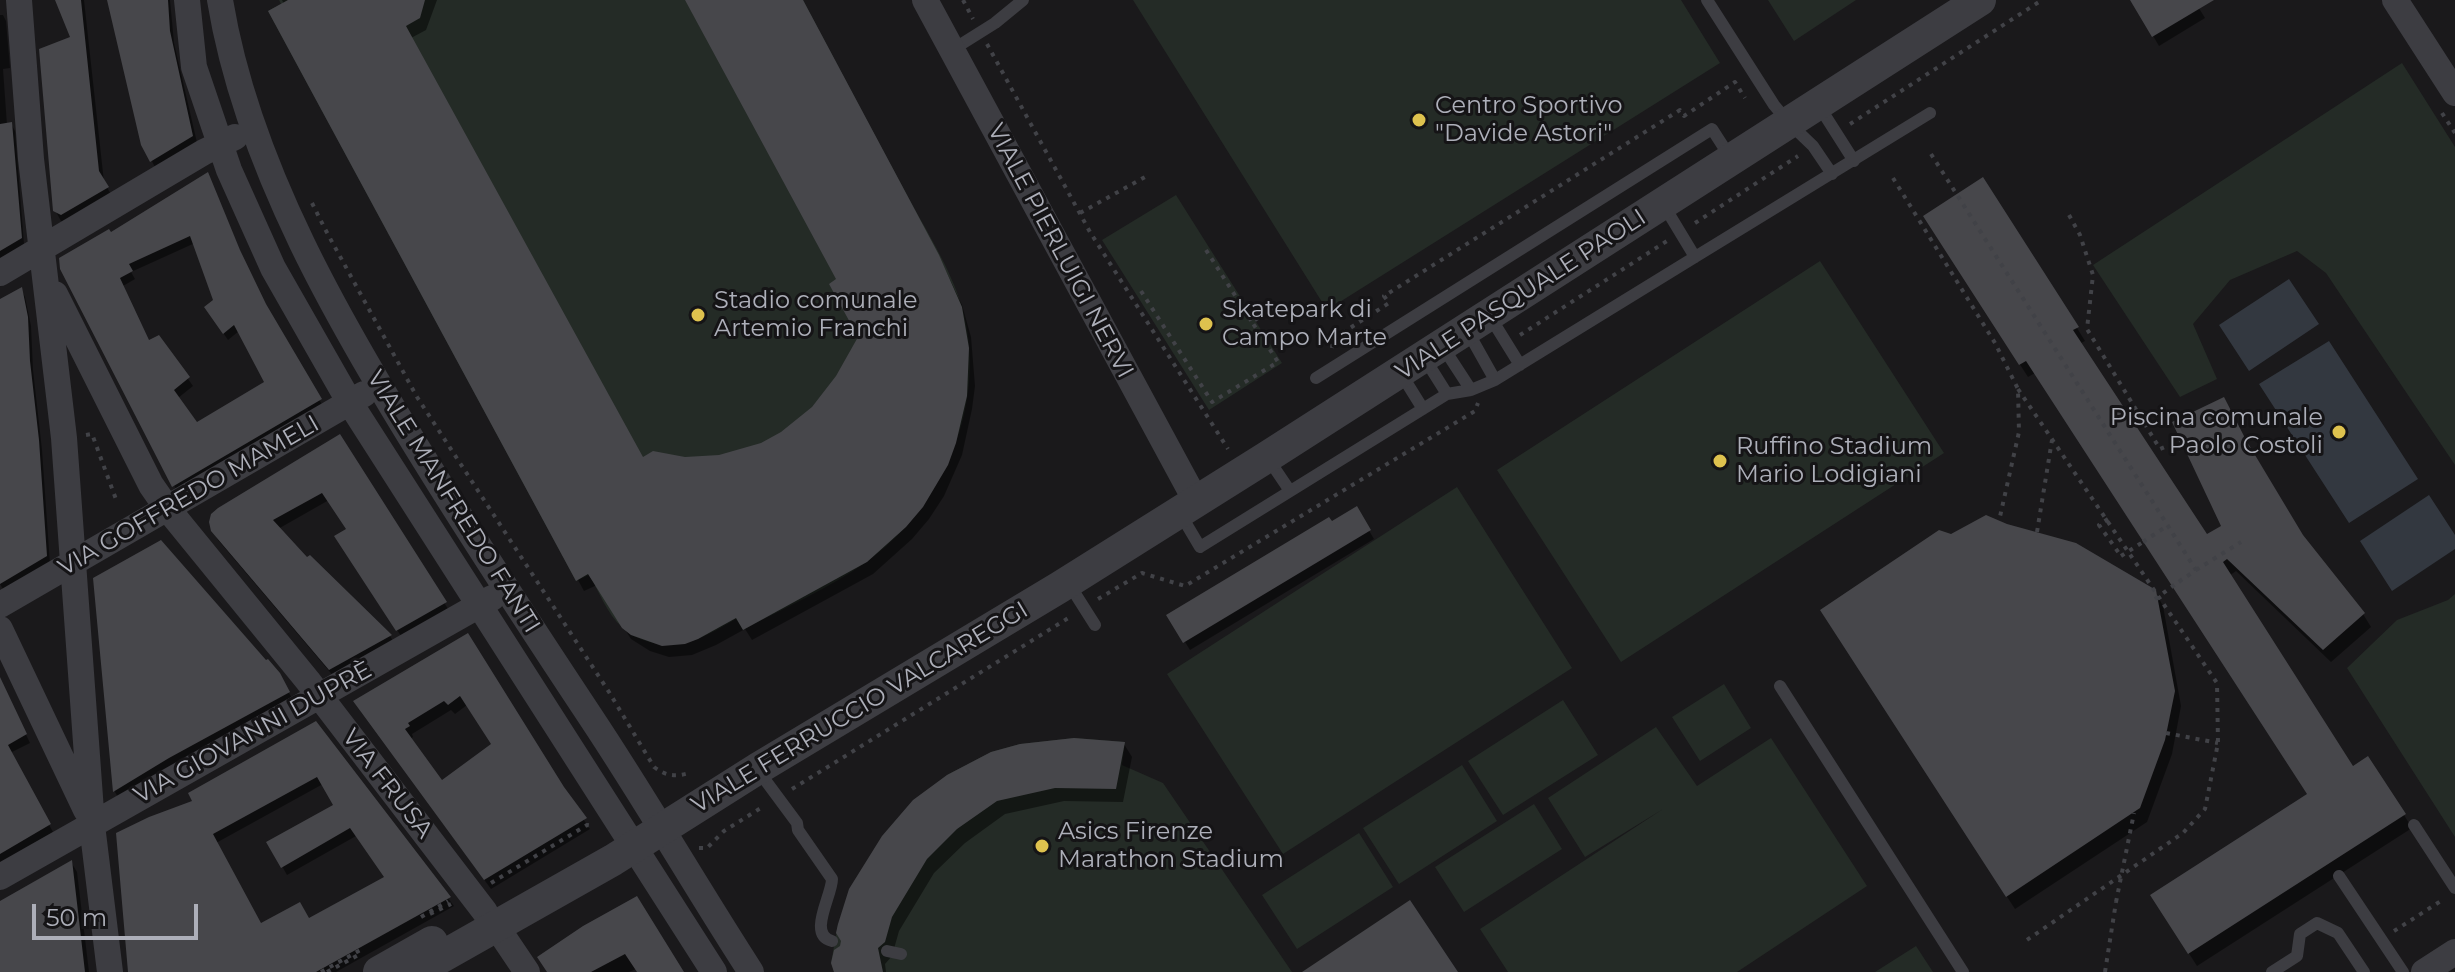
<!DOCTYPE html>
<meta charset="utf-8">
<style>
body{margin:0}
#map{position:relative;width:2455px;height:972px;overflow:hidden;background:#1a191b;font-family:Montserrat,sans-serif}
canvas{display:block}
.scale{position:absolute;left:32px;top:904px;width:166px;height:36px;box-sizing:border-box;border:4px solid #adafb9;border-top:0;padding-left:10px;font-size:24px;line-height:28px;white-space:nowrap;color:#adafb9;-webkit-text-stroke:6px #151416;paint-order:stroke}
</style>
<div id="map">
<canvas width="2455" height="972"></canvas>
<div class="scale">50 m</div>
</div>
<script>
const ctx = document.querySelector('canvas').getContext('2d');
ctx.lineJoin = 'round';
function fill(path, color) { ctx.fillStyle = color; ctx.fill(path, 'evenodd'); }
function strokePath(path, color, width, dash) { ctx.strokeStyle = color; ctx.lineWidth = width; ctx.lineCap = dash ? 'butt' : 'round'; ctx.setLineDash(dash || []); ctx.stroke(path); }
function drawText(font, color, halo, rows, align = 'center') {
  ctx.font = font + ' Montserrat,sans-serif'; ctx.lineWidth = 6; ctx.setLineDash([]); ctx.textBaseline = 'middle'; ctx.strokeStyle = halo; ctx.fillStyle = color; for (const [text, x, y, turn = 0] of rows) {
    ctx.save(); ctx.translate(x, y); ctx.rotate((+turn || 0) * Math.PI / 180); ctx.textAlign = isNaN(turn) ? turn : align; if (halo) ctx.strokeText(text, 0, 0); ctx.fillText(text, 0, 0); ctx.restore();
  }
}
const green = new Path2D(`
 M279 0H803C837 64 871 128 906 193 925 229 950 267 962 307 989 401 944 508 865 563 828 589 784 608 743 630L736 619C708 635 682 652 649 642 639 639 629 635 622 627 607 614 599 591 589 575L576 581 268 11 281 4Z
 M1133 0H1681L1720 63 1327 310Z
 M1768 0H1856L1794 41Z
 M2402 63 2455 147V465L2326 273 2297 251 2230 280 2193 324 2217 379 2180 397 2093 265Z
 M1176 195 1282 363 1209 410 1102 240Z
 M1820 261 1944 453 1621 662 1497 470Z
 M1457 487 1572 668 1283 854 1167 674Z
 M2455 594V837L2347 668 2397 620 2448 600Z
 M1724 684 1751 728 1700 761 1672 717Z
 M1563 700 1598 755 1503 815 1468 761Z
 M1656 727 1697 786 1771 738 1867 886 1737 972H1508L1480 929 1663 809 1585 857 1548 798Z
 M1074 738 1125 742 1122 765 1163 783 1292 972H834L831 963 838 924 947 775 991 752 1020 744Z
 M1462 765 1497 821 1399 884 1363 828Z
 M1534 804 1562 849 1464 912 1435 867Z
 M1359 833 1393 887 1297 949 1262 895Z
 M1916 946 1933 972H1875Z`);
const water = new Path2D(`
 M2289 279 2319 324 2249 371 2219 325Z
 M2329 341 2418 479 2349 523 2259 384Z
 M2429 495 2455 535V549L2392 591 2360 541Z`);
const shadow = new Path2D(`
 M57 0H84L104 182 113 198 67 224 61 221 55 210 73 38Z
 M109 0H170L174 43 198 147 157 171 143 144Z
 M282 0H437L426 30 411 38 642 460 719 457 762 445 782 433 814 408 838 377 860 337 839 280 688 0H801L945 269 962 305 971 337 975 386 972 409 962 455 944 496 929 519 912 539 873 574 752 640 745 629 716 645 692 655 669 657 650 651 631 639 597 585 584 591 578 580Z
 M2132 0H2194L2205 18 2159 46Z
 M0 15H3L6 21 10 68 3 69 7 125 11 124 15 131 24 244 0 259Z
 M208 175 244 260 270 314 324 408 178 493 62 269 110 235ZM195 243 215 300 211 315 228 340 239 331 267 382 196 424 178 398 193 386 159 338 149 342 123 286 135 279 131 272Z
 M1933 230 2077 328 2085 341 2079 344 2206 537 2223 527 2251 453 2301 536 2363 614 2371 627 2331 662 2236 571 2229 576 2353 768 2404 815 2412 828 2197 966 2160 908 2309 795 2035 373 2028 377Z
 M21 289 25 297 31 326 33 370 42 450 50 564 4 591 0 584V301Z
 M339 437 450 612 403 639 341 545 348 530 329 500 278 529 307 560 390 636 395 644 335 678 218 540 213 531Z
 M1356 509 1374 539 1190 650 1169 616Z
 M95 579 278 674 293 700 119 799 115 792Z
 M2155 591 2163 606 2181 706 2172 754 2147 822 2015 909 1830 624Z
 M468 636 562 788 590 829 491 889 361 712ZM467 705 493 745 442 783 410 739 413 737 412 734 451 710 455 714Z
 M0 680 30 743 10 753 53 832 0 863Z
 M315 723 454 906 336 972H131L195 802ZM323 784 336 806 269 843 287 875 356 836 386 878 308 921 261 925 216 843Z
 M1124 744 1132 757 1123 802 1064 801 1005 814 965 843 934 873 899 931 892 956 885 964 886 972H836L841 947 884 838Z
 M71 862 77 872 89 972H0V904Z
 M584 928 683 972H638L636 969 629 972H548Z`);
const building = new Path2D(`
 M55 0H81L99 171 109 187 61 215 53 211 39 49 70 37Z
 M107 0H168L170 31 193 136 150 162 141 145Z
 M288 0H425L420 18 406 26 643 457 653 451 685 457 719 455 761 443 781 432 812 407 836 376 858 337 829 284 836 279 685 0H803L939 255 962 307 969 348 967 396 956 443 948 465 923 507 906 527 867 562 743 630 736 618 698 639 685 644 662 646 631 635 622 628 588 574 576 581 268 11Z
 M2130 0H2214L2152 37Z
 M12 122 22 238 0 251V124Z
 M208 172 240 250 266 304 322 399 172 487 60 269 59 258 109 229 111 232ZM190 236 213 300 204 307 223 334 234 325 264 382 197 422 174 390 190 377 159 335 149 340 120 278 133 271 129 264Z
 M1983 177 2079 327 2073 330 2207 534 2221 526 2172 422 2224 397 2246 440 2303 535 2365 613 2323 650 2227 559 2223 562 2353 766 2368 756 2406 814 2188 954 2150 895 2307 794 2026 361 2019 365 1923 216Z
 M22 287 28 317 30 361 39 440 47 556 0 584V299Z
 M340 434 447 602 396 631 334 536 346 529 322 493 273 520 307 557 310 555 392 635 329 670 211 531 209 522 211 514 218 508Z
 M1357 506 1371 530 1183 643 1166 615 1329 517 1332 521Z
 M1986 515 2007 524 2076 543 2156 590 2175 691 2165 740 2140 808 2006 897 1820 610 1939 530 1951 534Z
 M161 540 266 660 268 659 280 673 290 692 169 758 113 792 93 578Z
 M468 633 564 787 587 818 484 880 353 701ZM460 696 491 744 442 780 405 729 410 726 408 723 444 701 448 705Z
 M0 677 27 734 8 745 51 824 0 854Z
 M316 721 451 897 316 972H128L116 833 149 817 192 801 188 793ZM317 777 333 805 266 842 281 868 350 828 384 877 309 918 300 902 261 923 213 834Z
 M1074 738 1125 742 1116 789 1055 788 997 801 957 829 927 859 892 917 885 942 878 948 883 972H834L831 963 834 950 840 946 841 941 836 933 838 924 849 889 882 836 913 800 947 775 991 752 1020 744Z
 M72 860 85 972H0V901Z
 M637 896 684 972H637L625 954 591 972H547L537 957 583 926Z
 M1410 900 1458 972H1302Z`);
const path = new Path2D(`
 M963 0 973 19
 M987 44 1090 232 1228 449
 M2442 113 2455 133
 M1850 124 2042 0
 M1931 154 2196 570 2177 583
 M1893 178 1995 343 2018 389 2019 432 1999 521
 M312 203 325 229 417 397 609 692 654 767C666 776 675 777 689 773
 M1080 213 1145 177
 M2069 215 2080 235 2093 275 2087 329 2160 449 2181 440
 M1695 223 1798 156
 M1206 250 1252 322
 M1141 291 1212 402 1278 362 1252 322 1273 308
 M1520 335 1667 241
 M1332 348 1333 340 1336 337 1389 303 1384 296 1680 110 1684 116 1735 82 1745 98
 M2018 389 2217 683 2218 743 2205 809 2183 833 2024 942
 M86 435 92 434 117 502
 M2108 519 2099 525 2121 556
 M2037 532 2052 440
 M2143 542 2167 526
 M2196 570 2241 542
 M1098 599 1142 573 1185 586 1475 411 1478 403
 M2166 733 2218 743
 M792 789 1070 617
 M699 848H707L724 831 764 806
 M491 883 587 825 594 826
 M430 914 451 904
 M421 917 448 901
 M2394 931 2444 899
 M321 972 364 948
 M327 972 360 954
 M2105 972 2116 902`);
const service = new Path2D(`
 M1707 0 1774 105 1789 123 1813 146 1832 174
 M952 50 995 23 1023 0
 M1819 106 1854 161
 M1663 204 1695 257 1930 113
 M1489 315 1520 365
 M1468 332 1495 380
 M1443 347 1471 390
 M1425 359 1447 394
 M1400 372 1423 409
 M1316 378 1712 129 1730 157
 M1267 457 1290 491
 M1181 515 1200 547 1447 394 1471 390 1495 380 1695 257
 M1069 584 1095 625
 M1780 686 1963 972
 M757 769 797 823 798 830 832 879C832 896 807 935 832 941
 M2414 825 2455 888
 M2339 876 2403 972
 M887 951 901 954
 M2272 972 2297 956 2300 934 2317 923 2338 933 2364 972`);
const minor = new Path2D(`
 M19 0 31 159 64 438 92 825 110 972
 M187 0 194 67 229 170 273 268 350 403 714 972
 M220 0C247 165 341 326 429 467 481 551 535 633 590 716 646 800 696 887 751 972
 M925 0 1196 501
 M2395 0 2455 93
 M0 273 204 152 235 137
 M55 294 151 485 167 508 308 681 485 912
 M0 605 364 394
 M0 629 86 810
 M0 877 492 598
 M496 926 527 972
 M2424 972 2455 952`);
const tertiary = new Path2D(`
 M379 972 432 942
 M415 972 613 860 757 769 1060 587 1267 457 1980 0`);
const pathBridge = new Path2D(`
 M2121 556 2143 542
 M2155 599 2177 583
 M2116 902 2134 813`);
const markers = [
 [1419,120,8,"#dec24e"],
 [698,315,8,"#dec24e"],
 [1206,324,8,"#dec24e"],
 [2339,432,8,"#dec24e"],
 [1720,461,8,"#dec24e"],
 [1042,846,8,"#dec24e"]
];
const poiNames = [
 ["Centro Sportivo",1435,106],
 ["\"Davide Astori\"",1435,134],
 ["Stadio comunale",714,301],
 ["Artemio Franchi",714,329],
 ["Skatepark di",1222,310],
 ["Campo Marte",1222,338],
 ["Piscina comunale",2323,418,"right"],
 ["Paolo Costoli",2323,446,"right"],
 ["Ruffino Stadium",1736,447],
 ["Mario Lodigiani",1736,475],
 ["Asics Firenze",1058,832],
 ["Marathon Stadium",1058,860]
];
const streetNames = [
 ["VIALE PIERLUIGI NERVI",1060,251,62],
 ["VIALE PASQUALE PAOLI",1521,295,-33],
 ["VIA GOFFREDO MAMELI",189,496,-30],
 ["VIALE MANFREDO FANTI",453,502,58],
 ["VIALE FERRUCCIO VALCAREGGI",860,708,-31],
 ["VIA GIOVANNI DUPRÈ",253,733,-29],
 ["VIA FRUSA",387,784,52]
];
fill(green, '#242b26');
fill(water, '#333840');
fill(shadow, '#0007');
fill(building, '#47474b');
strokePath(path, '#414247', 4, [4, 6]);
strokePath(service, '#3d3d42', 12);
strokePath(minor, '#3d3d42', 26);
strokePath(tertiary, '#3d3d42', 32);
strokePath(pathBridge, '#414247', 4, [4, 6]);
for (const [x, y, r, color] of markers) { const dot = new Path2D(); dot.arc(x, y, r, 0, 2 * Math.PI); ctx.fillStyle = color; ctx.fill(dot); strokePath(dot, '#151416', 3); }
drawText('24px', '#adafb9', '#151416', poiNames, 'left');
drawText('24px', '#adafb9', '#151416', streetNames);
</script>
